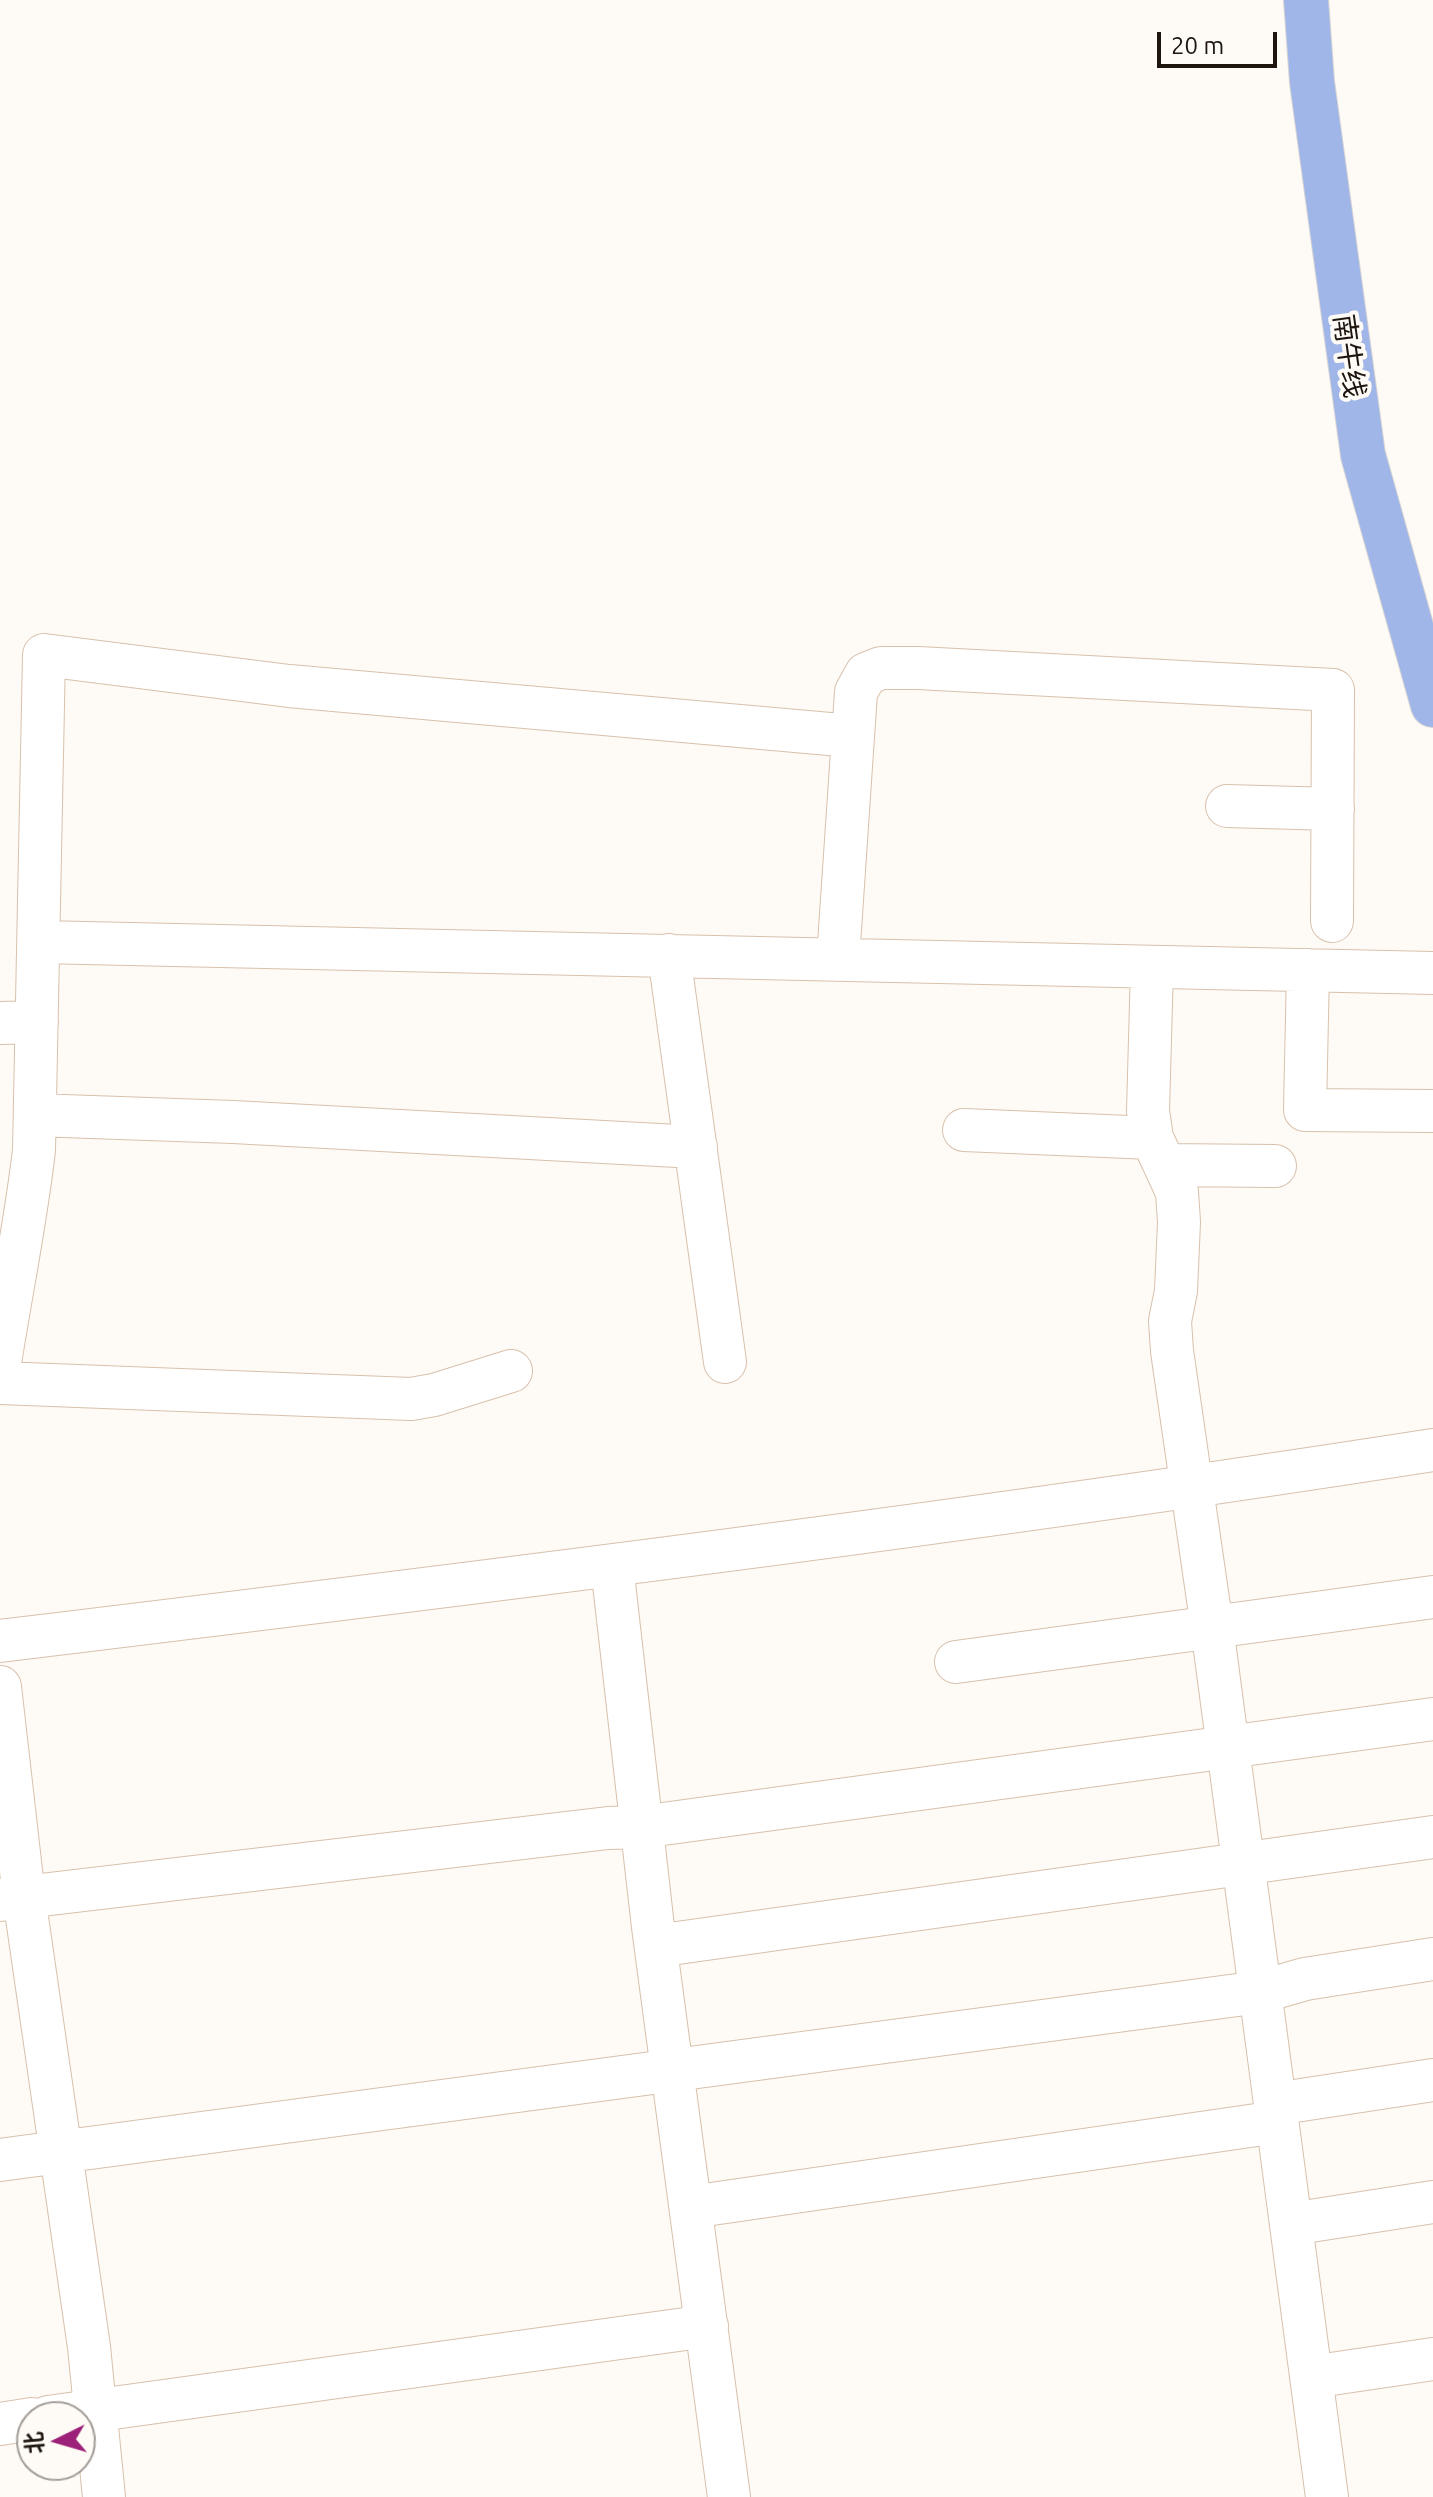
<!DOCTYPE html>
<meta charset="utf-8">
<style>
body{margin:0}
#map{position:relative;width:1433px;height:2497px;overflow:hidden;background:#fefaf5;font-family:Ubuntu,"Noto Sans SC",sans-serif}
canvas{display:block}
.north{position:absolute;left:16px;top:2401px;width:80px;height:80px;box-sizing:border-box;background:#fefaf5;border:2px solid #a49e99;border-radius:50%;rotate:265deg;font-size:22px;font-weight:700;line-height:32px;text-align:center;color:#1d150e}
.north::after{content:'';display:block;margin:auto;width:28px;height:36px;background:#9c2179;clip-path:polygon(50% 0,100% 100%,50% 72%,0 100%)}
.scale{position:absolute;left:1157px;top:32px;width:120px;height:36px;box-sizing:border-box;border:4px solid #1d150e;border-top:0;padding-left:10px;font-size:24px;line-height:28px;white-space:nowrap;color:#1d150e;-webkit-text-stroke:6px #fefaf5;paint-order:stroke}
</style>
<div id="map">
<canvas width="1433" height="2497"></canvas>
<div class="north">北</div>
<div class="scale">20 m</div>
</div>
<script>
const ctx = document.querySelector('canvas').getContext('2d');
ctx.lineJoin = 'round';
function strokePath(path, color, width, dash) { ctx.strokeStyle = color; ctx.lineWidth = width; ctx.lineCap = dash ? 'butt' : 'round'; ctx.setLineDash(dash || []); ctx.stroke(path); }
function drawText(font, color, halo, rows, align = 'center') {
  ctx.font = font + ' Ubuntu,"Noto Sans SC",sans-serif'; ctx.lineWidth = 8; ctx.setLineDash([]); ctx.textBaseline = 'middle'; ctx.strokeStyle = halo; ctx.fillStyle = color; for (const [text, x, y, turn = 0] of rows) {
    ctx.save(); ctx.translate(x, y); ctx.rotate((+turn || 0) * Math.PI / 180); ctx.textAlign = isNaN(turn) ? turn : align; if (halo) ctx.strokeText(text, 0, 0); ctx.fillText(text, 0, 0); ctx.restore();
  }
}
const minor = new Path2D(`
 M1227 806 1333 809
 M40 942 1433 973
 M669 955 725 1362
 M838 959 856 692 866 674 881 668H918L1333 690 1332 921
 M1152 967 1148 1111 1152 1138 1177 1192 1179 1222 1176 1291 1170 1321 1172 1351 1212 1627 1327 2497
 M1308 970 1305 1110 1433 1111
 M0 1023 37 1022
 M35 1115 233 1122 696 1147
 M964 1130 1152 1138
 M1165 1165 1275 1166
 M0 1363C11 1292 26 1221 34 1150L44 655 289 686 852 736
 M0 1383 411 1399 434 1395 511 1371
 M612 1566 653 1927 729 2497
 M0 1641C478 1583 957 1524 1433 1450
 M956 1662 1433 1597
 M0 1687 24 1897 89 2347 104 2497
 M0 1900 608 1828 641 1827 1433 1719
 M656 1946 1433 1837
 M1275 2104 1433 2080
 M0 2160 1260 1992 1305 1979 1433 1959
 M691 2207 1277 2122
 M1291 2224 1433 2202
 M1311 2377 1433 2359
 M48 2417 707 2326
 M0 2424 32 2419`);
const major = new Path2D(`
 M1306 0 1312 82 1363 455 1433 705`);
const streetNames = [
 ["南牛线",1349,356,82]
];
strokePath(minor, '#d8c1ac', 44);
strokePath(major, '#d6d5d4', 46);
strokePath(minor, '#fff', 42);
strokePath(major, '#a0b6e9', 44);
drawText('28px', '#1d150e', '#fefaf5', streetNames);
</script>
